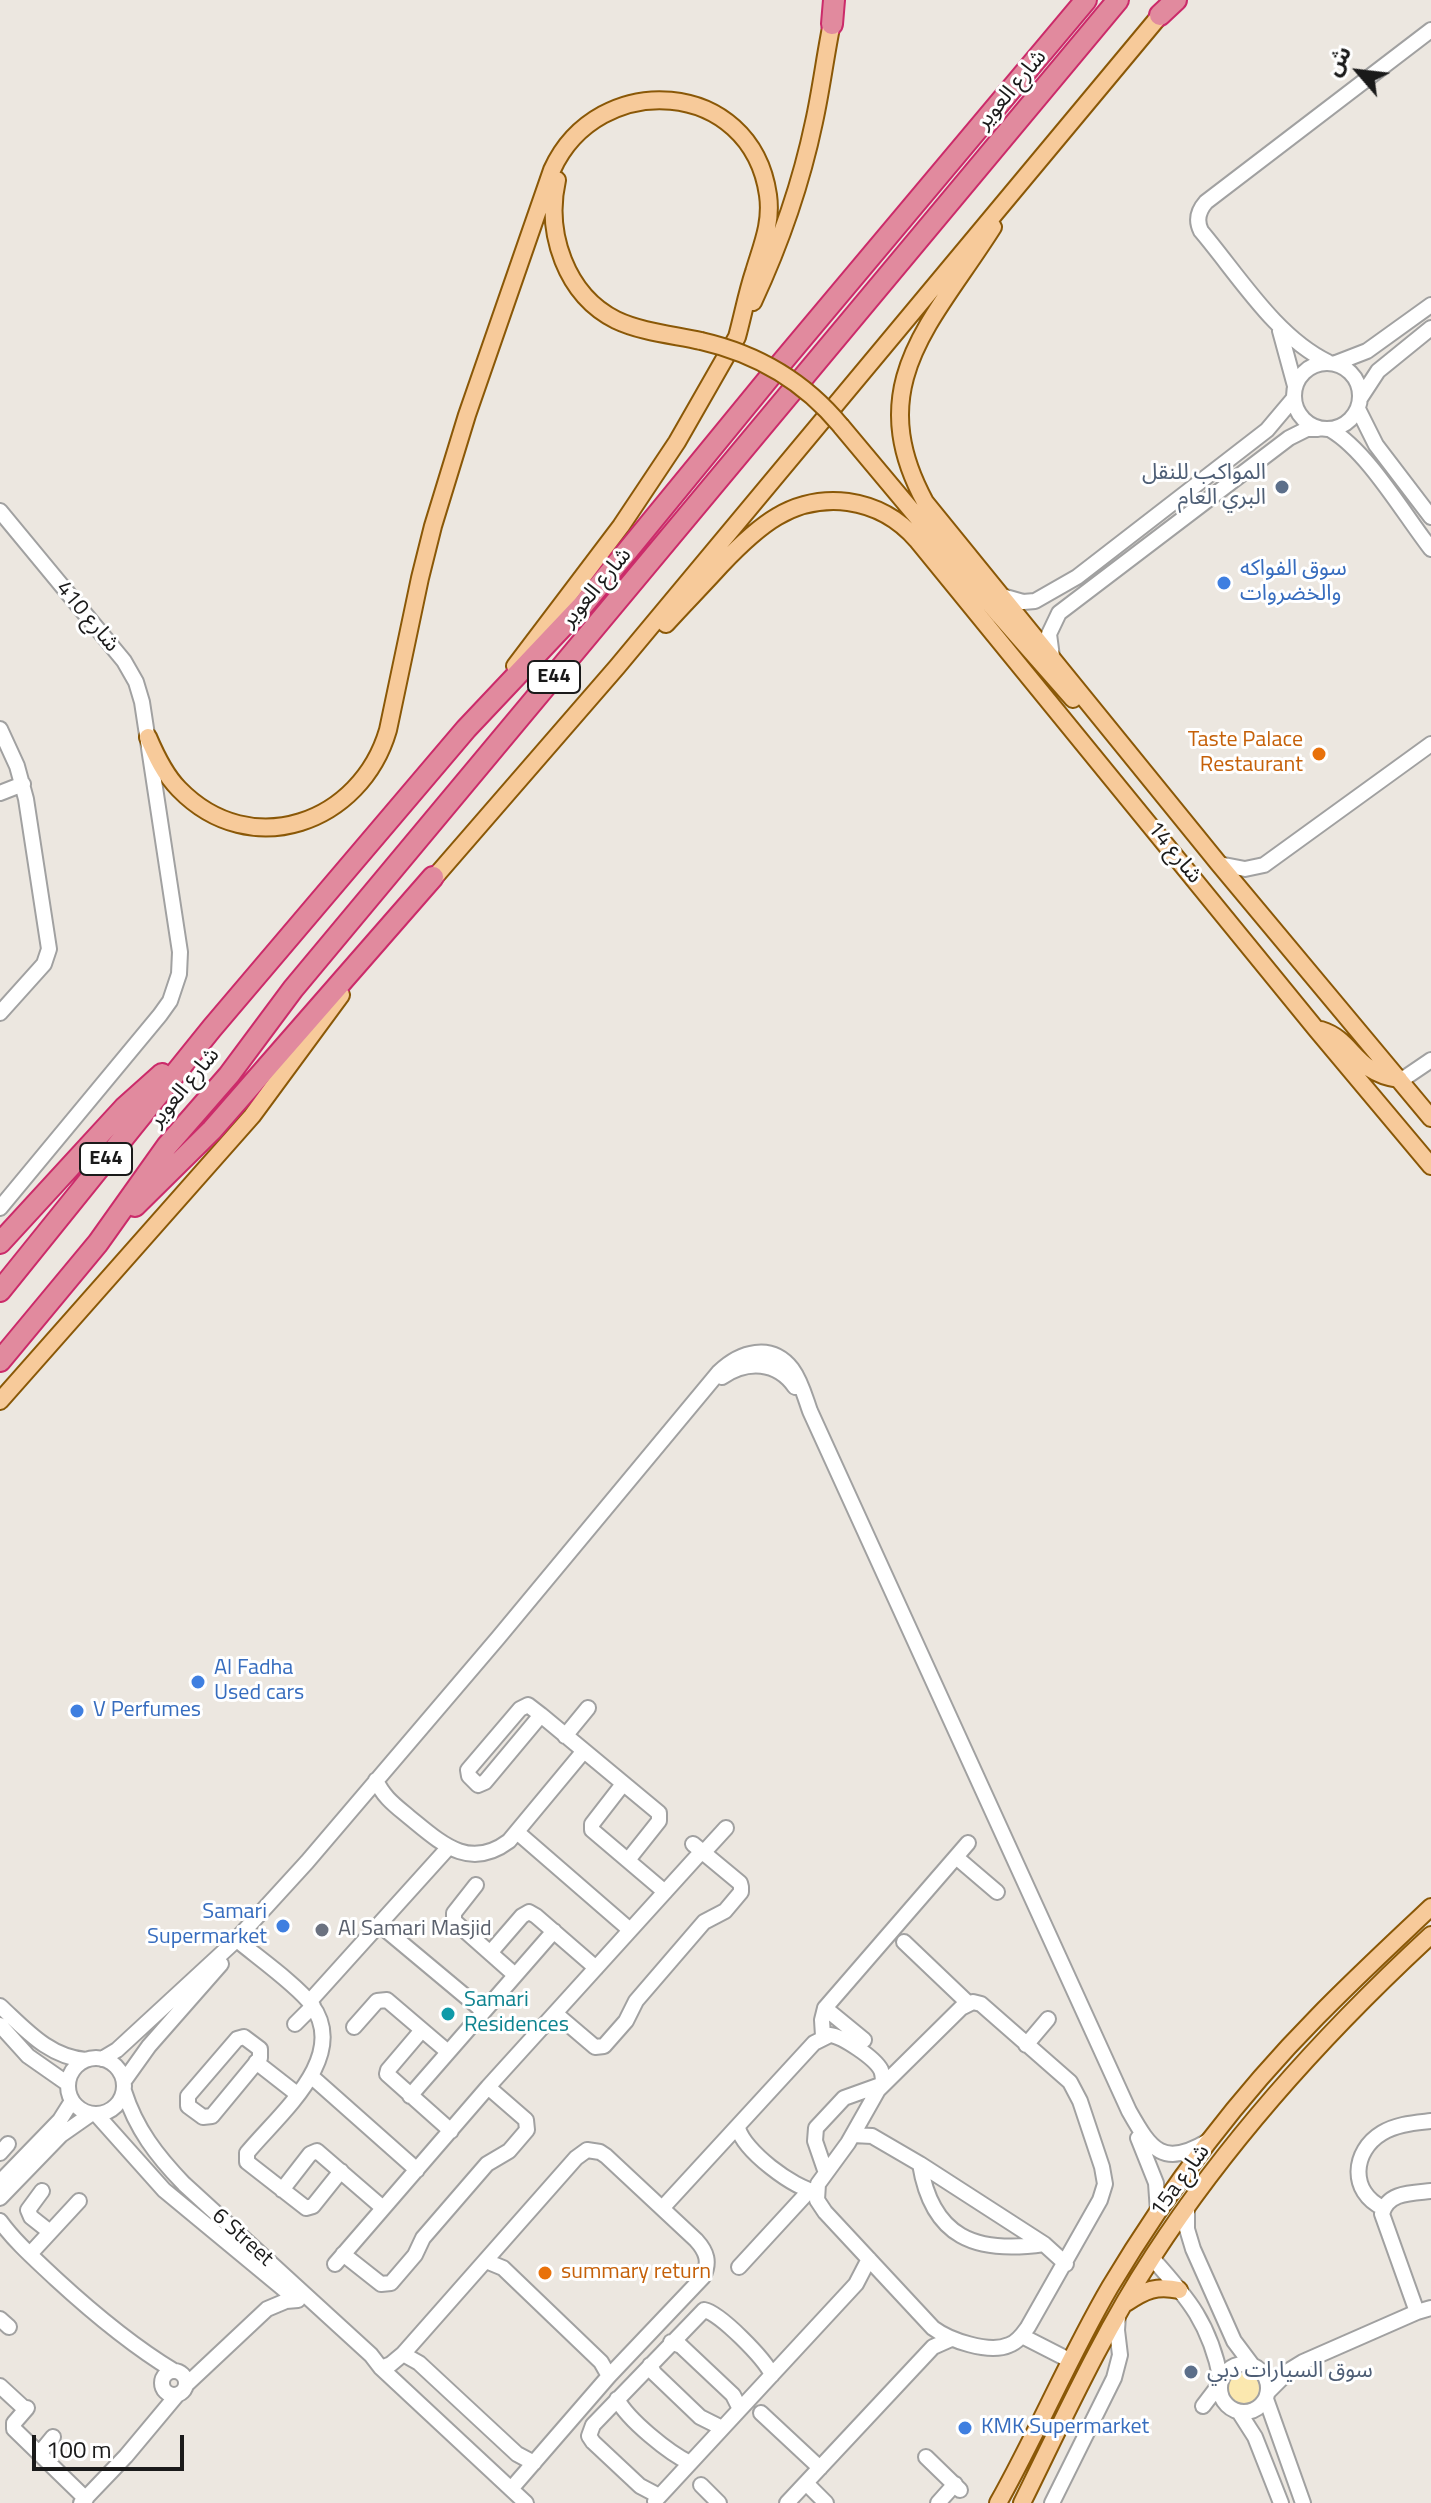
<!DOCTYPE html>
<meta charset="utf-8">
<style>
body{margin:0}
#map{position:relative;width:1431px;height:2503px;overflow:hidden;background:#ece7e0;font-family:"Titillium Web","Noto Sans Arabic",sans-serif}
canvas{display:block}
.north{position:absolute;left:1319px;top:32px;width:80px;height:80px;-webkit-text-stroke:6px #fff;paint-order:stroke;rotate:298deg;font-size:22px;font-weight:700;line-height:32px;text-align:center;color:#1a1a1a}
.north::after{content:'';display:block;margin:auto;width:28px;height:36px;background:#1a1a1a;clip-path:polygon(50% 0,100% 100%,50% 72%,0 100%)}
.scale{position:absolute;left:32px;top:2435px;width:152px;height:36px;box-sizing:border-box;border:4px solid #1a1a1a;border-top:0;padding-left:10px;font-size:24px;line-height:28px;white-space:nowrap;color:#1a1a1a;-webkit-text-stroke:6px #fff;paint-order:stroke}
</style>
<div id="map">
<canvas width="1431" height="2503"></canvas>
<div class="north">ش</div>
<div class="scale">100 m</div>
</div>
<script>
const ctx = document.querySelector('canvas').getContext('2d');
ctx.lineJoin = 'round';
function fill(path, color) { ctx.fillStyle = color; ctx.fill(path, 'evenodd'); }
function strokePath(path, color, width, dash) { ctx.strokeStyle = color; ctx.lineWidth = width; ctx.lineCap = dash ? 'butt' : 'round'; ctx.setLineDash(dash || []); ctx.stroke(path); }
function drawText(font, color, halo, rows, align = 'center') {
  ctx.font = font + ' "Titillium Web","Noto Sans Arabic",sans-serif'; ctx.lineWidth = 6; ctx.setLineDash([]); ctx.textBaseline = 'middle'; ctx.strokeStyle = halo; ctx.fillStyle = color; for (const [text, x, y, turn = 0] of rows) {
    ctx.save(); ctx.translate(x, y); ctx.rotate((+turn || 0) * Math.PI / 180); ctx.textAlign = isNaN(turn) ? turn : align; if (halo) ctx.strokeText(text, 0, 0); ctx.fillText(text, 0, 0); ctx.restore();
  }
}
const sand = new Path2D(`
 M1223 2388a18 18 0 1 1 36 0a18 18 0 1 1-36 0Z`);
const minor = new Path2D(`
 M1280 331 1295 386
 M1328 362C1276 337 1239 276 1201 231 1196 221 1198 211 1206 202L1431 30
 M1294 396a33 33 0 1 1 66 0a33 33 0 1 1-66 0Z
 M1336 363 1367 351 1431 305
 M1361 397 1378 371 1431 328
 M1358 409 1376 445 1431 517
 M1331 430C1368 452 1403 513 1431 549
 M0 511 124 661 136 682 142 702 180 952 179 974 170 1001 160 1015 0 1208
 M1002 596 1023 602 1035 601 1077 577 1267 430 1294 398
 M1052 657 1049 634 1059 613 1289 438 1307 429H1318
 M0 729 17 766 26 799 49 949 44 964 0 1013
 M0 793 23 784
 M1219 864 1245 869 1264 865 1431 744
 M1399 1079 1406 1077 1431 1060
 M722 1377C747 1360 777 1361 795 1387
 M528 1705 541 1715 485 1782 478 1785 469 1776 468 1770 520 1709Z
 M541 1715 659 1813V1821L628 1860
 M565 1736 588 1708
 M376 1780C383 1797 396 1806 409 1817 441 1843 469 1871 509 1841L583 1752
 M623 1784 592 1824V1830L665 1892
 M517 1832 630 1930
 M704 1852 726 1828
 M956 1857 997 1892
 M476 1885 454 1913V1921L515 1975
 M380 1925 483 2011
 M237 1940C256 1956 297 1985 311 2004 351 2057 278 2115 247 2153V2162L306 2208 313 2206 341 2171
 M904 1942 968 2003
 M490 1953 522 1916 529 1912 536 1916 596 1968
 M310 2001 448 1848
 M973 2002 981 2004 1070 2082 1080 2101 1102 2167 1105 2184 1100 2200 1028 2327C1023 2334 1018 2342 1009 2345 989 2354 949 2340 933 2328L825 2212 817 2200 818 2184 848 2143 878 2090 961 2008Z
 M0 2006C26 2030 49 2057 86 2060
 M825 2008 864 2040
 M555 2013 595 2047 604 2046 626 2021 636 2001 704 1922 725 1911 741 1892V1887L740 1883 693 1844
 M295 2024 313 2006
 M0 2025 28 2056 68 2084
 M354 2027 377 2001 387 2000 448 2052
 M422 2030 388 2070 387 2074 451 2131
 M823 2036 822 2020 825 2008 968 1843
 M244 2037 260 2049V2058L212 2116 203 2117 188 2106V2096L237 2039Z
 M1026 2045 1048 2019
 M68 2086a28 28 0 1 1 56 0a28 28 0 1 1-56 0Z
 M102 2059 117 2050 233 1943 307 1862 498 1638 719 1372C740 1352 771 1342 792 1369 801 1381 805 1397 810 1411L1129 2111C1151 2150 1163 2168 1208 2141
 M256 2062 297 2094
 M311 2076 417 2170
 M124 2081 149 2046 221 1964
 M124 2091C136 2129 157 2156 184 2184L371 2355 381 2368 526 2503
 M410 2096 554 1931
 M97 2115 164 2190 297 2300
 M738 2128C744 2151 793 2188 817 2192
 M853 2135 872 2136 920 2164 1044 2244 1066 2264
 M1138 2138 1156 2183 1158 2212
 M0 2153 8 2144
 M920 2164C932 2238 976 2254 1044 2244
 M0 2182 60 2120 72 2101
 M282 2190 310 2154 317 2151 383 2208
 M42 2191 28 2210 31 2217 50 2232
 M0 2198 61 2135 91 2114
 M666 2204 814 2043 830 2035C842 2036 875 2058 881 2070 883 2075 883 2078 883 2084L844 2098 816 2128 815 2141 826 2173
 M1187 2205V2229L1193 2249 1234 2341 1252 2365
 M1383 2208C1349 2192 1352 2151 1382 2133 1397 2124 1414 2123 1431 2121
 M0 2221C16 2243 36 2260 56 2279 93 2313 131 2345 174 2371
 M30 2254 79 2201
 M343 2254 381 2284 391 2283 415 2255 423 2238 487 2164 509 2151 527 2130 526 2120 488 2087
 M1152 2258C1189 2299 1210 2324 1221 2380
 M486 2261 503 2268 601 2362 609 2376
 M335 2264 488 2087 702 1851
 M739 2267 809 2191
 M1417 2312 1382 2214C1387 2192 1412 2193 1431 2191
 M0 2319 9 2327
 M1022 2336 1069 2360
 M671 2342 681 2346 733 2395 740 2409
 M403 2354 419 2363 517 2454 534 2463
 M1220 2388a24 24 0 1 1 48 0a24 24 0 1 1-48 0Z
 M650 2365 654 2373 700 2417 722 2428
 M381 2368 391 2364 403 2354 576 2158 587 2150 600 2152 606 2156 696 2240C707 2252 710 2262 703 2277L609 2376 511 2489
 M162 2383a12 12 0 1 1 24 0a12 12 0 1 1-24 0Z
 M186 2385 267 2309 286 2301 298 2300
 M0 2386 25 2409
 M1268 2392 1290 2370 1303 2362 1417 2312 1431 2308
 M617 2399C628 2420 669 2453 690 2463
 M1266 2399 1303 2503
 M1203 2406 1219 2385
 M27 2408 14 2423V2429L86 2499
 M1239 2412 1255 2437 1281 2503
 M761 2413 820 2468
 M39 2454 53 2437
 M926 2457 960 2490
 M806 2483 826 2503
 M701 2485 719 2503
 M659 2496 640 2486 593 2442 589 2436 593 2425 704 2310C720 2313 765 2359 772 2375
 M655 2501 856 2284 869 2259
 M81 2503 126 2456 177 2395
 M787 2503 933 2347 951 2339
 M938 2503 955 2484
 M1052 2503 1114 2378 1120 2355 1117 2330 1118 2316`);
const major = new Path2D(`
 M557 180C545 233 566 295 616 320 641 332 674 335 701 341
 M993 227C933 322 861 384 925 502L1219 864 1431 1118
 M753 302C780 244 801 184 814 122 822 86 826 49 834 13
 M841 426 1000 616 1073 699
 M666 624C684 604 703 585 721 565 757 527 792 495 848 502 876 506 899 519 917 540L1316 1029 1431 1166
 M515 666 621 526 677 442 737 337
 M148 737C156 756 165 775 179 789 251 863 361 823 388 730L420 578 433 526 467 415 552 170C598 69 751 78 768 195 772 223 762 245 754 272 747 293 743 315 737 337
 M427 886 617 667 1167 7
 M1321 1030C1354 1040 1354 1073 1399 1079
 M0 1401 252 1116 341 995
 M1126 2303C1145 2290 1157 2285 1179 2290
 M998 2503C1038 2432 1069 2357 1110 2287 1168 2190 1238 2097 1317 2017 1354 1979 1393 1943 1431 1907
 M1022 2503C1063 2420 1102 2334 1153 2256 1231 2136 1326 2032 1431 1935`);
const highway = new Path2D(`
 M1160 15 1176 0
 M832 24 834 0
 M135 1206 212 1130 433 877
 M0 1243 124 1108 162 1074
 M0 1291 212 1028 466 729 584 604 778 367 1086 0
 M0 1361 98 1243 167 1146 229 1075 293 989 1118 0`);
const majorBridge = new Path2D(`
 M701 341C758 354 804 381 841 426`);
const markers = [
 [1282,487,8,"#5c6f8a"],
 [1224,583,8,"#3f7fe0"],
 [1319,754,8,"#e8710a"],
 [198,1682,8,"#3f7fe0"],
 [77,1711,8,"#3f7fe0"],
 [283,1926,8,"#3f7fe0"],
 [322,1930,8,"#6b7280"],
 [448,2014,8,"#0f9aa8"],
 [545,2273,8,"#e8710a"],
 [1191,2372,8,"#5c6f8a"],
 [965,2428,8,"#3f7fe0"]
];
const shields = [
 [554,677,52],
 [106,1159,52]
];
const shieldNames = [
 ["E44",554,677],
 ["E44",106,1159]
];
const streetNames = [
 ["شارع العوير",1012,90,-50],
 ["شارع العوير",597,588,-50],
 ["شارع 410",87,617,50],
 ["شارع 14",1174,853,51],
 ["شارع العوير",185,1088,-50],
 ["15a شارع",1181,2181,-54],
 ["6 Street",242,2238,42]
];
const serviceNames = [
 ["المواكب للنقل",1266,474],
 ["البري العام",1266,499],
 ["سوق السيارات دبي",1207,2372,"left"]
];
const shopNames = [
 ["سوق الفواكه",1240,570],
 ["والخضروات",1240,595],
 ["Al Fadha",214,1669],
 ["Used cars",214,1694],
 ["V Perfumes",93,1711],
 ["Samari",267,1913,"right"],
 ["Supermarket",267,1938,"right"],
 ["KMK Supermarket",981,2428]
];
const foodNames = [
 ["Taste Palace",1303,741],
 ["Restaurant",1303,766],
 ["summary return",561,2273,"left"]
];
const worshipNames = [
 ["Al Samari Masjid",338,1930]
];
const cultureNames = [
 ["Samari",464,2001],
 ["Residences",464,2026]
];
fill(sand, '#fbe8af');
strokePath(minor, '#a1a1a1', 18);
strokePath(major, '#8a5807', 20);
strokePath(highway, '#cb2b6a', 24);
strokePath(minor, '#fff', 14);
strokePath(major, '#f7ca9a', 16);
strokePath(highway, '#e18a9e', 20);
strokePath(majorBridge, '#8a5807', 20, []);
strokePath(majorBridge, '#f7ca9a', 16);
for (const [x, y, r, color] of markers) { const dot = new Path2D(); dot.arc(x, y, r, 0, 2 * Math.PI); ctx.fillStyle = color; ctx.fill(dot); strokePath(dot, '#fff', 3); }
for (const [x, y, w] of shields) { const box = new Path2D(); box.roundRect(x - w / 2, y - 16, w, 32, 6); ctx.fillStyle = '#fff'; ctx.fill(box); strokePath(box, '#1a1a1a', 2); }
drawText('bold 20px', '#1a1a1a', null, shieldNames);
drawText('22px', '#1a1a1a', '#fff', streetNames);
drawText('22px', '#4e5e75', '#fff', serviceNames, 'right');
drawText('22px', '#366cbe', '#fff', shopNames, 'left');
drawText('22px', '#c56008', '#fff', foodNames, 'right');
drawText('22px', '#5b616d', '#fff', worshipNames, 'left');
drawText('22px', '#0d838f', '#fff', cultureNames, 'left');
</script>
